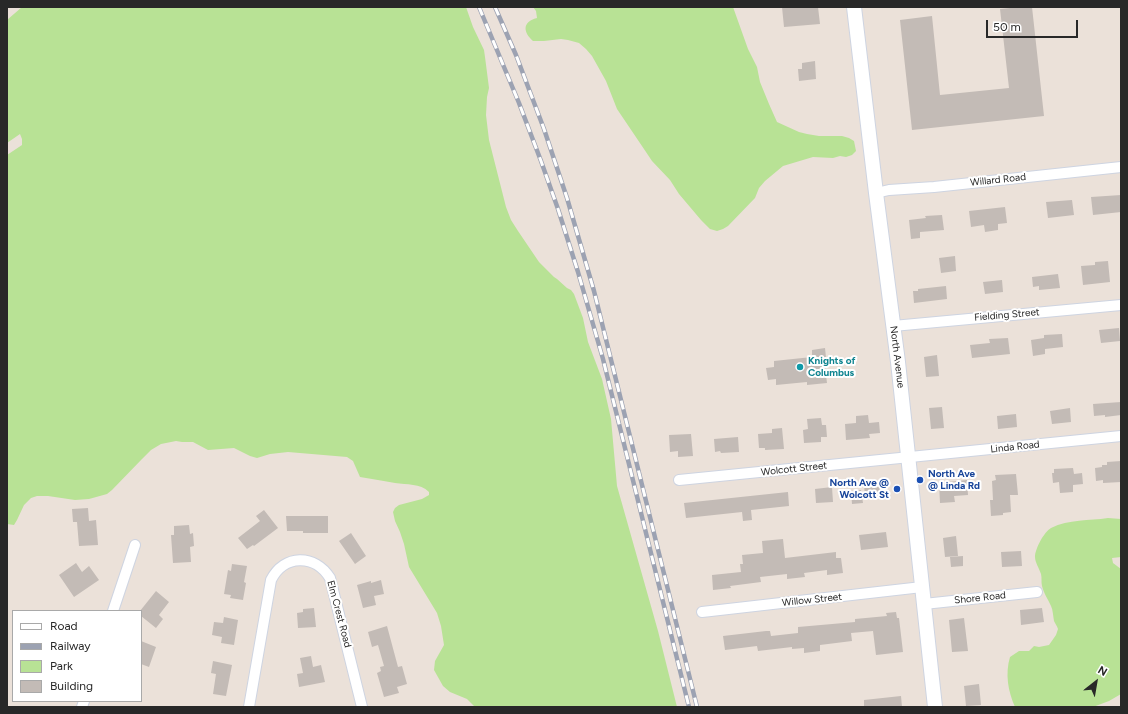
<!DOCTYPE html>
<style>
body{margin:0}
#map{position:relative;width:1128px;height:714px;overflow:hidden;background:#ebe1d9;font-family:Figtree,sans-serif}
canvas{display:block}
.frame{position:absolute;inset:0;border:8px solid #282828;pointer-events:none}
.legend{position:absolute;left:12px;top:610px;width:130px;height:92px;box-sizing:border-box;background:#fff;border:1px solid #a9a9a9;margin:0;padding:5px 7px;list-style:none;font-size:12px;color:#282828}
.legend li{display:flex;align-items:center;gap:8px;height:20px}
.legend b{width:20px;border:1px solid #a9a9a9}
.north{position:absolute;left:1076px;top:662px;width:40px;height:40px;-webkit-text-stroke:3px #fff;paint-order:stroke;rotate:31deg;font-size:11px;font-weight:700;line-height:16px;text-align:center;color:#282828}
.north::after{content:'';display:block;margin:auto;width:14px;height:18px;background:#282828;clip-path:polygon(50% 0,100% 100%,50% 72%,0 100%)}
.scale{position:absolute;left:986px;top:20px;width:92px;height:18px;box-sizing:border-box;border:2px solid #282828;border-top:0;padding-left:5px;font-size:12px;line-height:14px;white-space:nowrap;color:#282828;-webkit-text-stroke:3px #fff;paint-order:stroke}
</style>
<div id="map">
<canvas width="1128" height="714"></canvas>
<div class="frame"></div>
<ul class="legend">
<li><b style="height:5px;background:#fff"></b>Road</li>
<li><b style="height:5px;background:#9ca2b2"></b>Railway</li>
<li><b style="height:11px;background:#b8e295"></b>Park</li>
<li><b style="height:11px;background:#c3bbb6"></b>Building</li>
</ul>
<div class="north">N</div>
<div class="scale">50 m</div>
</div>
<script>
const ctx = document.querySelector('canvas').getContext('2d');
ctx.lineJoin = 'round';
function fill(path, color) { ctx.fillStyle = color; ctx.fill(path, 'evenodd'); }
function strokePath(path, color, width, dash) { ctx.strokeStyle = color; ctx.lineWidth = width; ctx.lineCap = dash ? 'butt' : 'round'; ctx.setLineDash(dash || []); ctx.stroke(path); }
function drawText(font, color, halo, rows, align = 'center') {
  ctx.font = font + ' Figtree,sans-serif'; ctx.lineWidth = 4; ctx.setLineDash([]); ctx.textBaseline = 'middle'; ctx.strokeStyle = halo; ctx.fillStyle = color; for (const [text, x, y, turn = 0] of rows) {
    ctx.save(); ctx.translate(x, y); ctx.rotate((+turn || 0) * Math.PI / 180); ctx.textAlign = isNaN(turn) ? turn : align; if (halo) ctx.strokeText(text, 0, 0); ctx.fillText(text, 0, 0); ctx.restore();
  }
}
const green = new Path2D(`
 M22 7H466L473 27 484 50 485 57 489 88 487 97 486 115 489 140 506 207 511 220 518 231 539 262 554 277 557 279 567 288 571 290 574 294 583 318 588 342 602 379 611 419 617 486 658 631 677 707H475L467 699 450 692 443 686 434 670 435 661 444 645 441 626 437 613 409 567 404 544 400 532 395 521 393 512 395 508 399 505 422 499 429 495V492C420 483 407 485 395 483 384 481 372 479 360 477L353 461 347 457 288 452 270 454 257 458 250 456 234 448 208 450 193 442H182L176 441 161 444 151 450 142 459 112 490 107 494 89 499 75 500 48 496H37L31 498 24 505 17 520 14 525 7 524V155L22 145V139L20 134 7 143V20Z
 M533 7H733L748 49 757 67 760 82 769 104 777 122 799 132 807 134 819 136H842L849 138 854 141 856 151 852 155 846 157 840 156 833 158 813 157 783 166 765 181 759 188 755 198 728 226 723 229 717 231 710 229 701 220 679 194 670 180 652 161 646 152 617 109 606 81 592 56 586 49 579 43 568 40 561 39 544 41H533C523 32 522 22 537 18L536 11Z
 M1108 518 1121 519V557L1112 558 1113 563 1121 569V694L1109 701 1093 707H1015C1008 691 1005 674 1010 657L1019 651H1029L1034 646 1039 647 1049 645 1056 635 1058 629C1057 626 1055 623 1054 621 1053 616 1053 610 1051 606 1048 599 1044 594 1042 586 1041 582 1042 578 1041 574 1039 568 1035 562 1035 557 1035 549 1044 532 1051 528 1069 519 1089 521 1108 518Z`);
const building = new Path2D(`
 M782 7H818L820 24 784 27Z
 M1020 7H1032L1044 116 912 130 900 20 932 16 940 95 1009 88 1000 9Z
 M815 61 816 79 799 81 798 69H802V63Z
 M1121 195V212L1093 215 1091 197Z
 M1072 200 1074 215 1048 218 1046 202Z
 M1005 207 1007 223 998 224V230L985 232 984 225 971 227 969 211Z
 M942 215 944 230 920 232V238L911 239 909 220 926 218 925 216Z
 M955 256 956 271 941 273 939 258Z
 M1108 261 1110 282 1083 285 1081 266 1095 265V262Z
 M1058 274 1060 288 1039 290V286L1033 287 1032 277Z
 M1002 280 1003 292 985 294 983 282Z
 M946 286 947 299 914 303 913 291H918V289Z
 M1119 328 1120 341 1101 343 1099 330Z
 M1062 334 1063 347 1045 349V354L1033 356 1031 340 1044 338V335Z
 M1008 338 1010 354 972 358 970 345 990 343 989 339Z
 M825 348 827 367H825L827 383 807 385V382L776 385V379L768 380 766 368 774 367V361L812 357V350Z
 M937 355 939 376 926 377 924 357Z
 M1121 402V415L1105 417V415L1094 416 1093 404Z
 M942 407 944 428 931 429 929 408Z
 M1070 408 1071 422 1052 424 1050 411Z
 M1016 414 1017 427 998 429 997 416Z
 M868 415 869 423 879 422 880 433 869 434 870 438 846 440 845 424 856 423V416Z
 M821 418 822 425H826L827 437H821V442L804 443 803 430 808 429 807 419Z
 M782 428 784 449 765 450V448H759L758 434 772 433V429Z
 M691 434 693 456 678 457V451L670 452 669 435Z
 M738 437 739 452 721 453 720 451 715 452 714 439Z
 M1121 461V482L1103 483V480L1096 481 1095 468 1102 467V465H1107V462Z
 M1073 468 1074 474 1082 473 1083 484 1073 485V492L1060 493 1059 482 1053 483 1052 473H1054V469Z
 M1016 474 1018 495H1010L1011 512 1003 513V515L991 516 990 500H993L992 481 996 480 995 475Z
 M967 480 968 495 954 496 955 502 940 503 939 483Z
 M879 482 881 497 865 498 864 484Z
 M832 487 833 502 816 503 815 489Z
 M861 490 863 503 852 504 851 491Z
 M788 492 789 506 751 510 752 520 743 521 742 512 686 518 684 503Z
 M88 508 89 521 96 520 98 545 79 546 77 522H73L72 509Z
 M264 510 278 528 254 546 253 545 247 549 238 538 260 521 256 516Z
 M286 516H328V533H303V531H287Z
 M189 525 190 534 193 533 194 546 190 547 191 562 173 563 171 535H174V526Z
 M886 532 888 547 861 550 859 535Z
 M351 533 366 556 355 564 339 541Z
 M956 536 958 556 945 557 943 538Z
 M783 539 785 558 836 552V558H841L843 573 827 575V570L804 573 805 577 787 579V574L760 577 761 582 730 586 731 588 713 590 712 575 741 572 740 564H743L742 555 763 553 762 541Z
 M1021 551 1022 566 1002 567 1001 552Z
 M963 556V566L951 567 950 557Z
 M76 563 82 572 89 566 99 580 74 597 59 575Z
 M232 564 247 566 244 582 246 583 243 600 230 598 231 595 224 594 228 570 231 571Z
 M381 580 384 594 374 596 376 605 363 608 357 585 371 581V583Z
 M156 591 169 602 159 615 163 619 156 628 141 616V611H140Z
 M314 608 316 627 298 628 297 613 303 612V609Z
 M1042 608 1044 622 1021 625 1020 610Z
 M896 612 897 618H899L903 652 876 655 873 631 851 633 852 641 820 645V651L804 653V648L792 649V647L758 651 757 646 725 650 723 636 766 631H770L771 636 798 633V627L855 622V619L887 616 886 613Z
 M224 617 238 620 234 645 221 643 222 637 212 635 214 622 223 623Z
 M964 618 968 651 952 652 949 620Z
 M387 626 398 667 402 666 407 684 397 687 399 693 384 697 377 673 381 671 380 667 384 666 378 645 372 647 368 632Z
 M141 641 156 647 149 667 141 664Z
 M311 656 313 667 321 665 325 682 299 687 297 674 303 673 300 658Z
 M213 661 232 665 226 696 213 694 216 674 211 673Z
 M979 684 981 705 966 706 964 686Z
 M901 696 902 707H864V700Z`);
const street = new Path2D(`
 M876 193 889 190 934 187 1121 167
 M893 326 1121 305
 M679 480 1121 436
 M924 604 1037 592
 M113 611 135 545
 M702 612 922 587
 M82 707 84 701
 M249 707 271 580C284 554 315 554 330 578L362 707`);
const secondary = new Path2D(`
 M854 7 876 193 898 362 935 707`);
const rail = new Path2D(`
 M479 7 519 103 541 161 558 209 578 272 603 359 689 707
 M495 7 516 55 544 129 567 198 594 291 697 707`);
const markers = [
 [800,367,4,"#0f9aa8"],
 [920,480,4,"#1a4fb4"],
 [897,489,4,"#1a4fb4"]
];
const streetNames = [
 ["Willard Road",998,180,-6],
 ["Fielding Street",1007,315,-5],
 ["North Avenue",897,357,83],
 ["Linda Road",1015,447,-6],
 ["Wolcott Street",794,469,-6],
 ["Shore Road",980,598,-6],
 ["Willow Street",812,600,-6],
 ["Elm Crest Road",339,614,75]
];
const cultureNames = [
 ["Knights of",808,361],
 ["Columbus",808,373]
];
const transitNames = [
 ["North Ave",928,474],
 ["@ Linda Rd",928,486],
 ["North Ave @",889,483,"right"],
 ["Wolcott St",889,495,"right"]
];
fill(green, '#b8e295');
fill(building, '#c3bbb6');
strokePath(street, '#ced4e1', 12);
strokePath(secondary, '#ced4e1', 16);
strokePath(street, '#fff', 10);
strokePath(secondary, '#fff', 14);
strokePath(rail, '#9ca2b2', 4.5);
strokePath(rail, '#fff', 3, [9]);
for (const [x, y, r, color] of markers) { const dot = new Path2D(); dot.arc(x, y, r, 0, 2 * Math.PI); ctx.fillStyle = color; ctx.fill(dot); strokePath(dot, '#fff', 1.5); }
drawText('10px', '#282828', '#fff', streetNames);
drawText('bold 10px', '#0d838f', '#fff', cultureNames, 'left');
drawText('bold 10px', '#164399', '#fff', transitNames, 'left');
</script>
